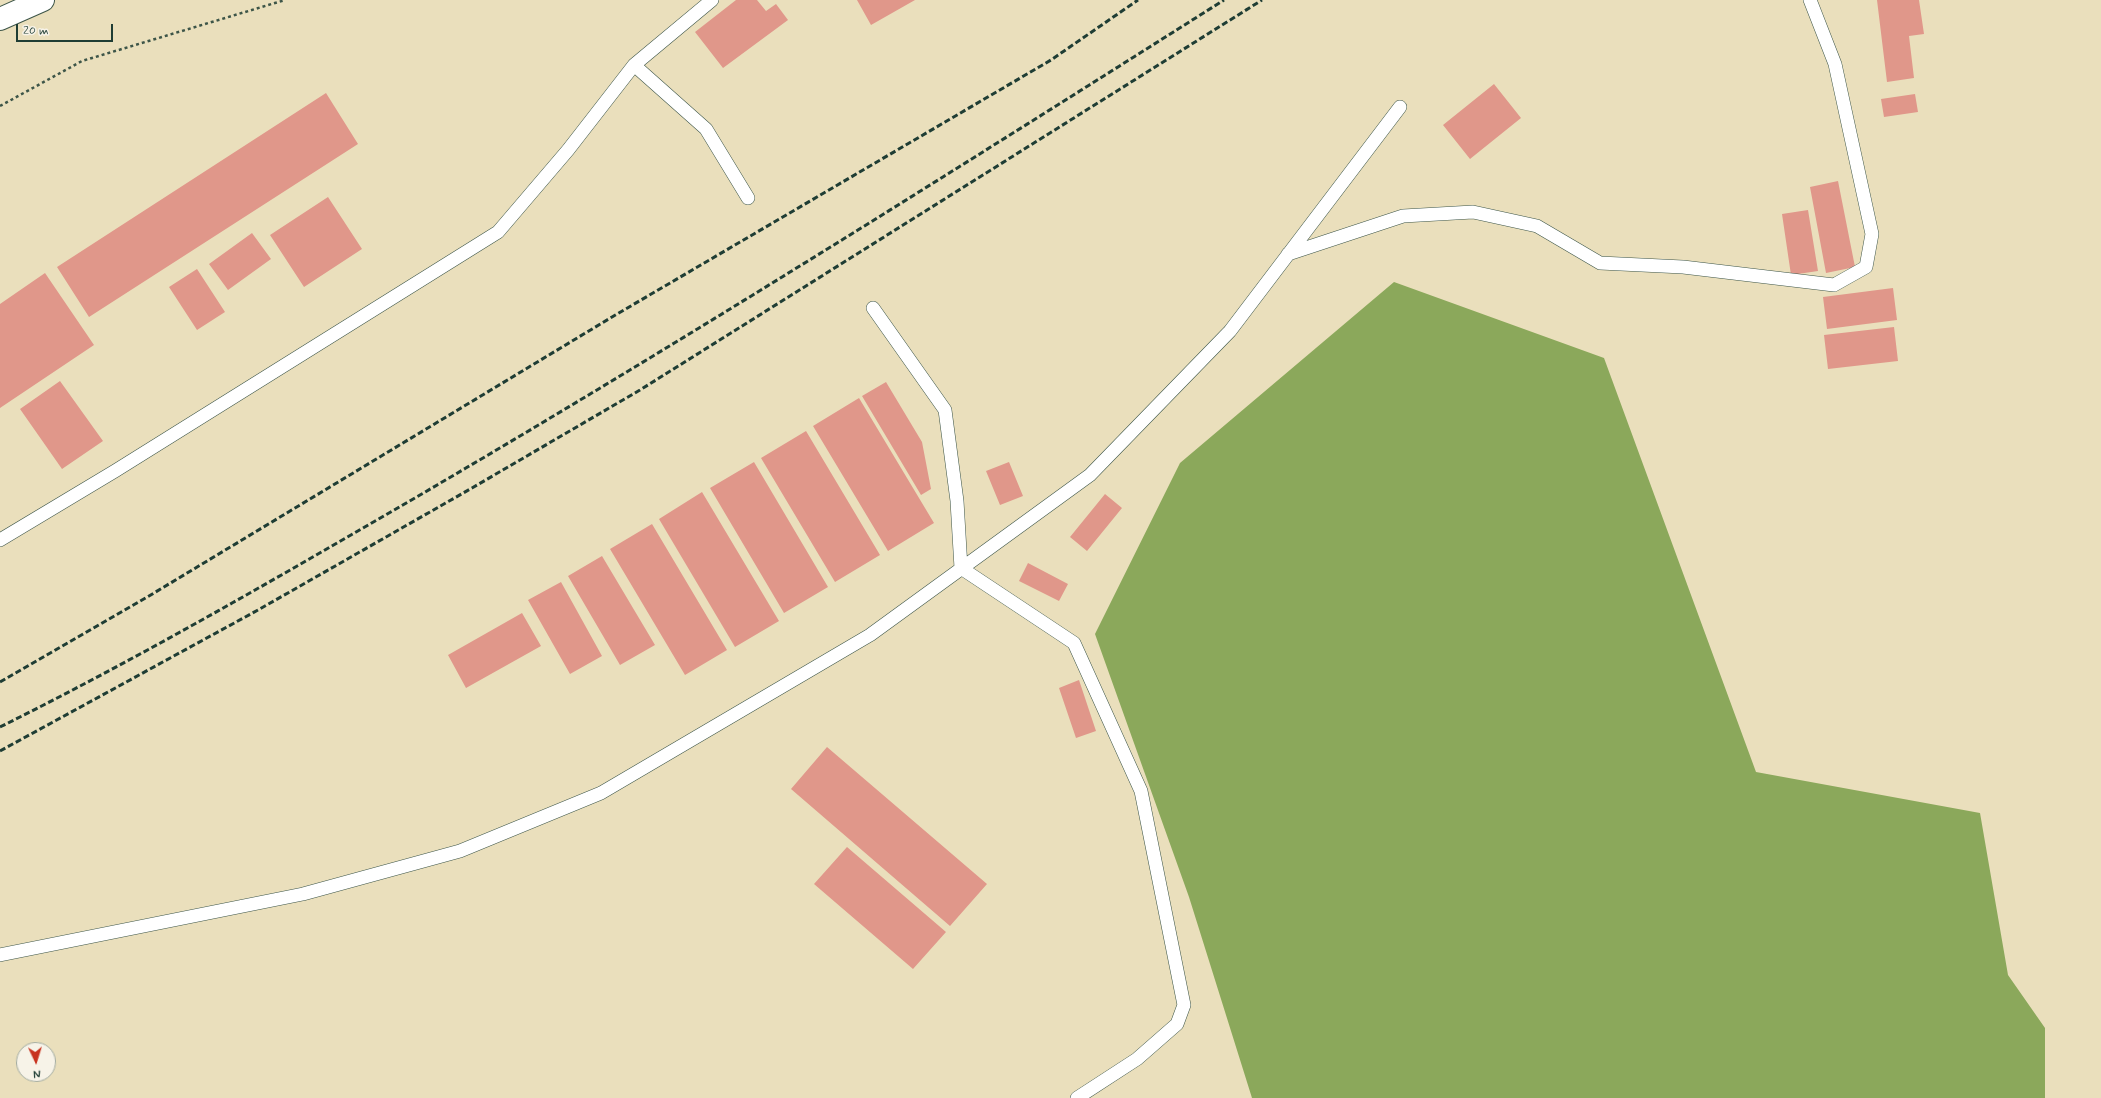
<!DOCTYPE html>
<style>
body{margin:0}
#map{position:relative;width:2101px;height:1098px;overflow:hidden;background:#eadfbc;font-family:Mynerve,sans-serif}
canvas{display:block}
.north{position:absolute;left:16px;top:1042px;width:40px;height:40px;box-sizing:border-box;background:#f7f3e8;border:1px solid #a1aaa0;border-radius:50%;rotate:176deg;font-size:11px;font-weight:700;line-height:16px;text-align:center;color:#1f3d34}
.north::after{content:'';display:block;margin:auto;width:14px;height:18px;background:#c8321e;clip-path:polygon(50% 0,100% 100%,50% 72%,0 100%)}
.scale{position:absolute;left:16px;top:24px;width:97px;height:18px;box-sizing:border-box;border:2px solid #1f3d34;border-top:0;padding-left:5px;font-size:12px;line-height:14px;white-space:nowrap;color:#1f3d34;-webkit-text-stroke:3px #f7f3e8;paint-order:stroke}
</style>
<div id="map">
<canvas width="2101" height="1098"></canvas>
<div class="north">N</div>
<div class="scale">20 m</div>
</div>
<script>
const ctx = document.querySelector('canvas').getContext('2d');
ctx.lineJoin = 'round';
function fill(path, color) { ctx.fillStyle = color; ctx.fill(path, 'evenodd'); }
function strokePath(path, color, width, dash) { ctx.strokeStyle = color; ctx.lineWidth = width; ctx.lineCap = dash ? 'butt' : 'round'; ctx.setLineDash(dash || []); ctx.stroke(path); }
const forest = new Path2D(`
 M1394 282 1604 358 1756 772 1980 813 2008 975 2045 1028V1098H1252L1189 897 1095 634 1180 463Z`);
const building = new Path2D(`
 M736 0H757L766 11 776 4 788 20 723 68 695 32Z
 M857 0H915L871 25Z
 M1877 0H1919L1924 34 1909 36 1914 78 1887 82Z
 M1494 84 1521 118 1470 159 1443 125Z
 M326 93 358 144 89 317 57 267Z
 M1915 94 1918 112 1884 117 1881 99Z
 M1838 181 1855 267 1826 273 1810 187Z
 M328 197 362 249 304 287 270 235Z
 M1808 210 1818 271 1791 275 1782 214Z
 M252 233 271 259 228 290 209 264Z
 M197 269 225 312 197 330 169 287Z
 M45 273 94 345 0 408V304Z
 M1893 288 1897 320 1827 329 1823 297Z
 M1894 327 1898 361 1828 369 1824 335Z
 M60 381 103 441 62 469 20 409Z
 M886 382 922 442 931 489 921 495 862 396Z
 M859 398 934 523 888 551 813 426Z
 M806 431 880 555 835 582 761 458Z
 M754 462 828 587 784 613 710 488Z
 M1009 462 1023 496 1000 505 986 471Z
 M702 492 779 621 735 647 659 519Z
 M1105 494 1122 508 1087 551 1070 537Z
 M652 524 727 650 685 675 610 549Z
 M602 556 655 645 620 665 568 576Z
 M1028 563 1068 584 1059 601 1019 581Z
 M561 582 602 656 570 674 528 600Z
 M522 613 541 646 466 688 448 655Z
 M1079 680 1096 731 1076 738 1059 688Z
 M827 747 987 884 950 926 791 789Z
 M847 847 946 932 913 969 814 884Z`);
const path = new Path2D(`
 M0 106 82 61 285 0`);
const lane = new Path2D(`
 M634 65 706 129 748 198
 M1288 254 1403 216 1473 212 1537 226 1600 263 1683 267 1834 285 1866 267 1872 234 1835 64 1810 0
 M873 308 945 410 957 501 961 568 1074 643 1141 791 1184 1005 1177 1024 1137 1059 1077 1098
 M0 540 115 471 498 232 568 150 634 65 712 0
 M0 955 303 894 460 851 601 793 870 635 1090 475 1230 331 1400 107`);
const secondary = new Path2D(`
 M0 19 43 0`);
const rail = new Path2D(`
 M0 682 149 596 612 317 1051 60 1138 0
 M0 727C143 656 282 575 420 495 692 336 958 168 1224 0
 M0 751 258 610 472 488 640 390 1262 0`);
fill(forest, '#8ba85b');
fill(building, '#e0978a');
strokePath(lane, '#3d5548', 14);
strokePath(secondary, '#3d5548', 24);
strokePath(path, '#3d5548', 2.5, [3, 3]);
strokePath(lane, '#fff', 13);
strokePath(secondary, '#fff', 22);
strokePath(rail, '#1f3d34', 3, [6, 3]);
</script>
